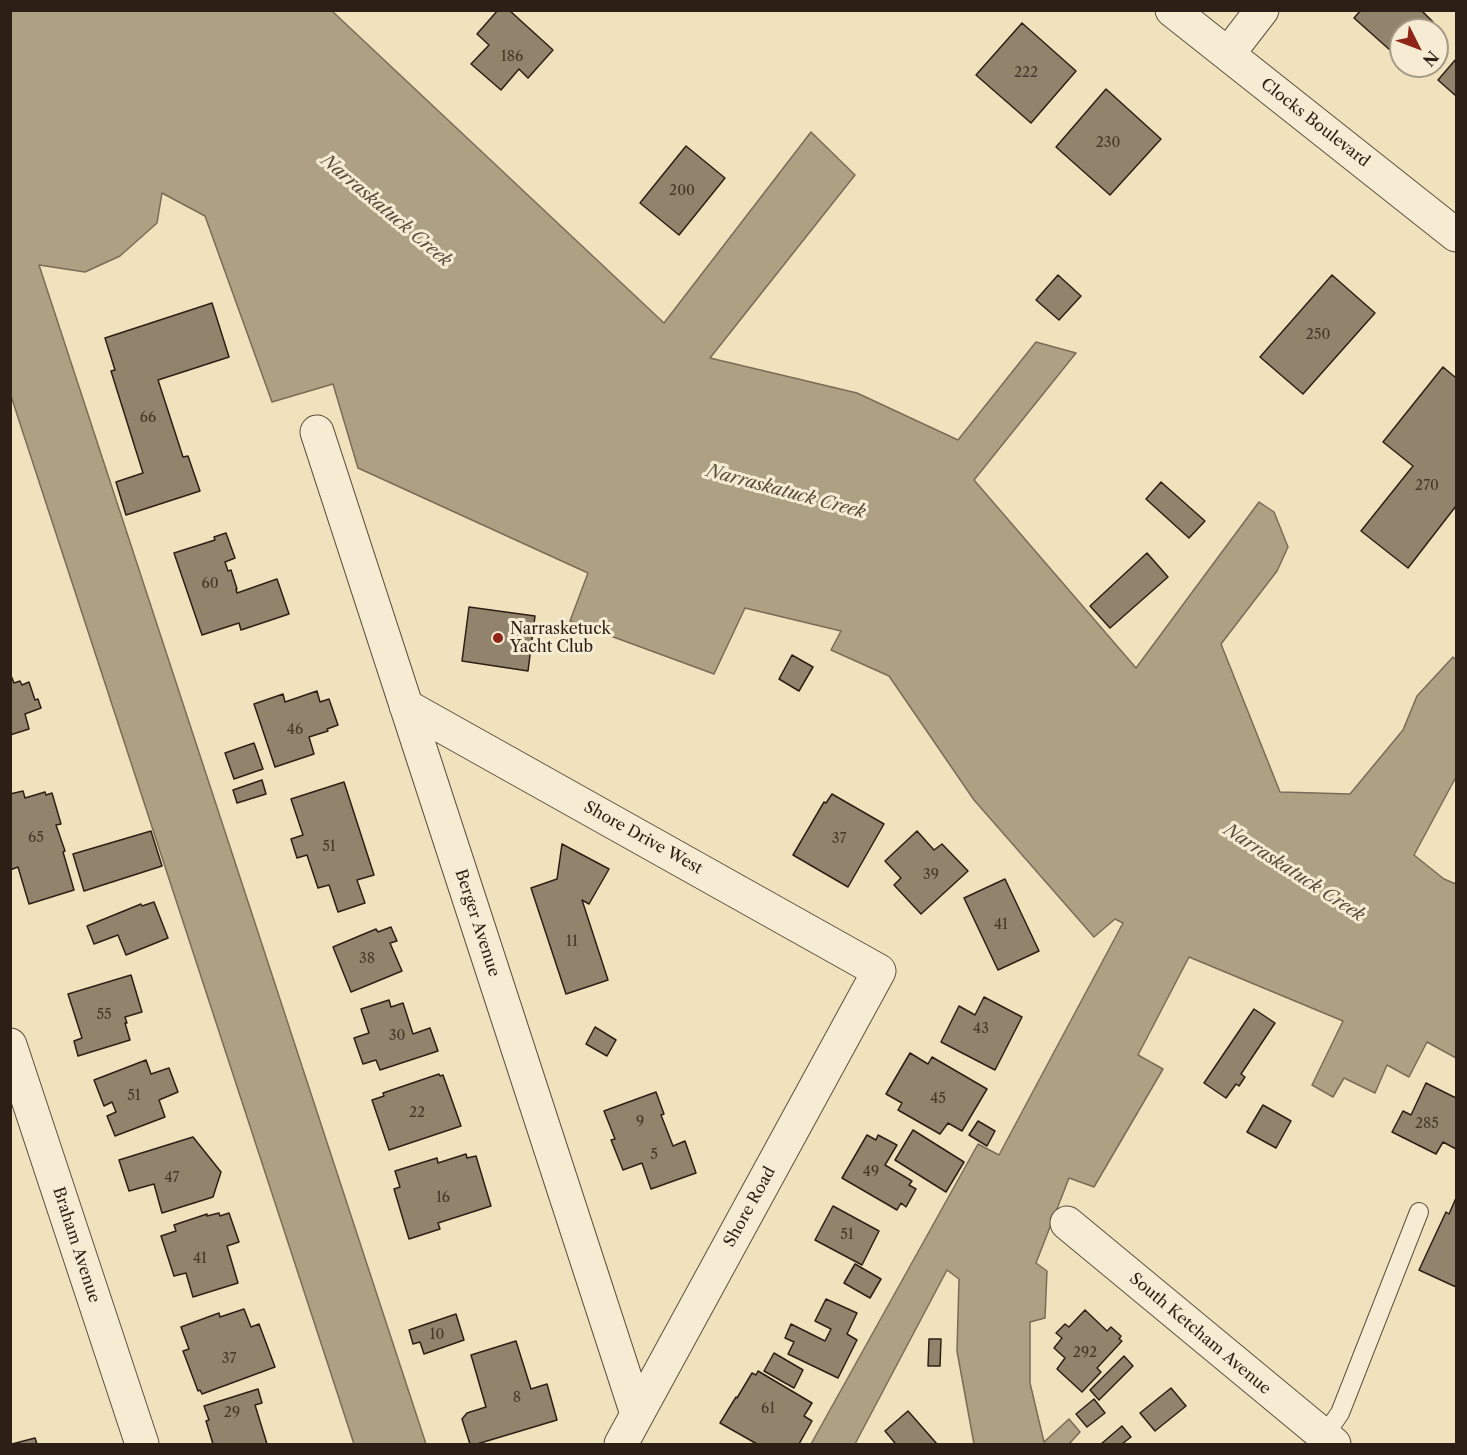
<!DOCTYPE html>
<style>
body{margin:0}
#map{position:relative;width:1467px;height:1455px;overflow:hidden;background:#f0e2bc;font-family:"Libre Caslon Text",serif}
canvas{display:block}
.frame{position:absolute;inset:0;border:12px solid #2d1f15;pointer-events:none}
.north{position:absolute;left:1389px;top:18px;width:60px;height:60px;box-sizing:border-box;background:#f5ecd3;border:2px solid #a59a87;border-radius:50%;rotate:132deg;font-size:16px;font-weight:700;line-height:24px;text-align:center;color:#2d1f15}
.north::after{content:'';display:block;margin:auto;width:21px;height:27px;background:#8f2418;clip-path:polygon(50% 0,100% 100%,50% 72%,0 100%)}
</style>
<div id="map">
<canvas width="1467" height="1455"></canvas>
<div class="frame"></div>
<div class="north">N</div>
</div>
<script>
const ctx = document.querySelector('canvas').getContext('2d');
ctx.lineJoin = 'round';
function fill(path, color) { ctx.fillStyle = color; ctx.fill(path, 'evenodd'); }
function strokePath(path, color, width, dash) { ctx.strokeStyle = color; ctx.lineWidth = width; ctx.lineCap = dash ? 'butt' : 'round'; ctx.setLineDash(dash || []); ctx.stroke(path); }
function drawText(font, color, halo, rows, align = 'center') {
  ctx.font = font + ' "Libre Caslon Text",serif'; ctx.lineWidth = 6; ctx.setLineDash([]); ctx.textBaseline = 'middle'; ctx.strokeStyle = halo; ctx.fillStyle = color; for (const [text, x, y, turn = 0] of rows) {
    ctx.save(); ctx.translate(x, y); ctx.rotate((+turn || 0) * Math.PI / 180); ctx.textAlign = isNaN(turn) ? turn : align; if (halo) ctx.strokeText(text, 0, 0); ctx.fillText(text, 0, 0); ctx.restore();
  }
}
const water = new Path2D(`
 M10 11H332L664 323 811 132 855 175 710 358 857 393 958 440 1036 342 1076 353 974 480 1136 668 1259 502 1274 512 1288 547 1277 571 1221 644 1280 792 1350 794 1403 730 1417 696 1453 657 1456 660V777L1414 855 1444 879 1456 884V1058L1427 1042 1409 1077 1387 1065 1375 1093 1344 1078 1333 1097 1312 1085 1343 1021 1189 957 1138 1055 1163 1069 1094 1187 1069 1178 1036 1263 1047 1271 1045 1318 1030 1322V1383L1044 1442 1069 1419 1080 1432 1069 1444H974L957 1351 959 1279 947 1270 855 1444H811L978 1144 999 1155 1123 923 1115 919 1094 937 974 800 889 676 831 650 841 631 745 608 714 674 570 621 588 573 358 468 333 384 272 402 205 216 162 193 157 223 120 256 85 272 39 265 426 1444H354L11 396Z`);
const building = new Path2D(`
 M498 10H509L553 50 528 78 519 69 501 90 471 64 489 45 477 34Z
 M1361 10H1421L1433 22 1426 30H1401V58L1400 59 1354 18Z
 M1022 23 1076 71 1031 123 976 75Z
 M1456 59V96L1438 80Z
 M1106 89 1161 139 1110 195 1056 147Z
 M686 146 725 178 679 235 640 203Z
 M1058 275 1081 296 1059 320 1036 300Z
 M1332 275 1375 313 1303 394 1260 357Z
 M212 303 229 357 158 380 183 457 188 456 200 491 126 515 116 482 143 473 111 371 115 370 105 338Z
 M1443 367 1456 378V506L1408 568 1361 531 1413 466 1383 442Z
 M1161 482 1205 521 1189 538 1146 499Z
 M226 533 235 558 225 562 228 571 231 570 237 589H236L237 593 277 579 289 614 241 630 239 623 202 635 174 553 215 540 214 537Z
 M1147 553 1168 577 1110 628 1090 606Z
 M469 607 535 616 528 671 462 661Z
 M792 655 813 667 799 691 779 679Z
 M10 673 14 683 20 681 22 685 29 682 35 700 38 699 41 708 25 714 29 729 10 735Z
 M317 691 320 702 329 699 338 725 327 729 328 731 309 737 314 754 275 767 254 704 283 694 285 702Z
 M254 743 263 769 234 779 225 753Z
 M262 780 266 794 237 803 233 790Z
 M344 782 374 875 357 880 365 903 338 912 329 885 318 888 307 855 297 858 291 839 303 835 291 799Z
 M23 791 25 798 45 792 46 795 52 793 61 824 56 825 65 851 63 852 74 890 29 904 18 867 10 870V794Z
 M832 794 884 824 848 887 793 855 824 802 826 803Z
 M151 831 162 866 84 891 73 854Z
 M917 831 934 850 942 844 968 871 921 914 894 885 901 878 885 861Z
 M562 844 609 869 589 904 582 900 608 980 566 994 531 888 557 879Z
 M1005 879 1039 951 998 970 964 898Z
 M154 902 168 938 126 955 118 935 94 944 87 926 141 904 142 906Z
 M391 927 397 941 390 943 402 971 351 992 333 947 376 929 378 932Z
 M131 975 142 1012 125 1017 127 1023H125L130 1040 78 1056 74 1041 82 1038 68 994Z
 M984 997 1022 1017 995 1070 941 1042 959 1006 975 1015Z
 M389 1000 391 1007 403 1003 413 1034 430 1028 438 1051 380 1070 376 1060 363 1064 354 1038 369 1033 361 1009Z
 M1254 1009 1275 1023 1241 1074 1245 1077 1239 1086 1236 1084 1226 1098 1204 1083Z
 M595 1027 616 1040 607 1056 586 1044Z
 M910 1053 928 1064 932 1057 987 1089 962 1131 948 1123 940 1134 898 1110 902 1103 886 1094Z
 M146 1060 151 1074 169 1068 178 1092 159 1100 165 1117 115 1136 107 1116 116 1112 112 1102 104 1106 94 1080Z
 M439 1074 440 1076 443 1075 461 1126 389 1150 372 1100 384 1096 383 1093Z
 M1426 1083 1456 1098V1149L1443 1142 1436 1154 1392 1132 1403 1111 1411 1115Z
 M656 1092 664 1114 661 1115 673 1146 685 1141 696 1173 651 1189 642 1163 623 1170 611 1140 615 1139 604 1111Z
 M1263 1105 1291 1121 1276 1148 1247 1132Z
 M978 1121 995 1131 987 1146 969 1135Z
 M913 1130 964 1162 946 1192 895 1160Z
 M867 1135 876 1140 878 1135 897 1145 885 1165 912 1181 909 1185 916 1189 906 1207 901 1203 897 1210 842 1178Z
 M193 1137 221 1172 213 1197 162 1213 154 1184 129 1191 119 1160Z
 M466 1154 467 1158 476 1156 491 1206 438 1223 440 1229 409 1239 394 1189 400 1187 395 1171 437 1158 438 1163Z
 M1456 1198V1287L1419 1270 1446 1212 1449 1214Z
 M833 1206 879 1231 862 1265 815 1240Z
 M219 1213 220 1216 229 1213 239 1242 227 1246 238 1283 193 1297 186 1273 174 1276 161 1236 176 1231 174 1225 207 1214V1216Z
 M855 1264 881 1279 870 1298 844 1283Z
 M826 1299 857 1313 847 1334 857 1340 838 1378 788 1354 794 1342 785 1338 791 1324 825 1341 831 1329 815 1321Z
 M244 1309 251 1327 259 1324 275 1367 202 1394 200 1390 198 1391 183 1351 189 1349 181 1327 219 1313 220 1317Z
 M1085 1310 1107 1331 1111 1327 1121 1336 1119 1339 1122 1341 1097 1368 1101 1372 1082 1392 1057 1369 1065 1358 1054 1348 1062 1338 1056 1333 1065 1324 1069 1327Z
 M456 1314 464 1340 424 1354 420 1342 413 1344 409 1330Z
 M929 1339H941L940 1366H928Z
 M516 1341 531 1389 547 1384 557 1420 477 1444H470L462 1419 467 1413 486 1407 471 1355Z
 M774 1353 803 1370 794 1388 764 1371Z
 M1124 1356 1133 1366 1099 1400 1090 1390Z
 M758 1371 812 1403 804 1416 812 1421 799 1444H757L720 1423 736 1397 737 1398 752 1373 756 1375Z
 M1171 1388 1186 1406 1155 1431 1140 1413Z
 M258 1389 262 1403 255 1405 267 1444H213L206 1421 209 1420 204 1406Z
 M1094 1399 1105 1413 1087 1427 1076 1414Z
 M908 1411 937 1444H893L895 1443 885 1431Z
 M1122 1426 1131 1437 1122 1444H1101Z
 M35 1438 37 1444H12Z`);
const lane = new Path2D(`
 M1324 1436 1340 1413 1419 1212`);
const street = new Path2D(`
 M1172 10 1456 235
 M1228 54 1262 10
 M317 432 637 1414
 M406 706 879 971 621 1444
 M10 1045 142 1444
 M1067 1223 1334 1444`);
const markers = [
 [498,638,6,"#8f2418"]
];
const numberNames = [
 ["186",512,57],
 ["222",1026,73],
 ["230",1108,143],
 ["200",682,191],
 ["250",1318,335],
 ["66",148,418],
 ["270",1427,486],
 ["60",210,584],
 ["46",295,730],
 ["65",36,838],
 ["37",839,839],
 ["51",329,847],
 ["39",931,875],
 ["41",1001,925],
 ["11",572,942],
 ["38",367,959],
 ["55",104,1015],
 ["43",981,1029],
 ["30",397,1036],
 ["51",134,1096],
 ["45",938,1099],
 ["22",417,1113],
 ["9",640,1122],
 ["285",1427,1124],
 ["5",654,1155],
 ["49",871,1172],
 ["47",172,1178],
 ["16",443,1198],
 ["51",847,1235],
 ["41",200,1259],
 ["10",437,1335],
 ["292",1085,1353],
 ["37",229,1359],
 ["8",517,1398],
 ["61",768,1409],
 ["29",232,1413]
];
const streetNames = [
 ["Clocks Boulevard",1315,123,38],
 ["Shore Drive West",643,838,29],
 ["Berger Avenue",477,923,72],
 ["Shore Road",750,1207,-61],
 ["Braham Avenue",76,1245,72],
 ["South Ketcham Avenue",1200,1334,40]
];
const poiNames = [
 ["Narrasketuck",510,629],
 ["Yacht Club",510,647]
];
const waterNames = [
 ["Narraskatuck Creek",386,211,40],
 ["Narraskatuck Creek",786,492,15],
 ["Narraskatuck Creek",1294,873,33]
];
fill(water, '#aea083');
strokePath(water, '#7a6c57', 1.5);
fill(building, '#92846c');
strokePath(building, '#2d1f15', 1.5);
strokePath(lane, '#5e503f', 20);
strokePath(street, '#5e503f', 35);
strokePath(lane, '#f5ecd3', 18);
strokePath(street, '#f5ecd3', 33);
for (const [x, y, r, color] of markers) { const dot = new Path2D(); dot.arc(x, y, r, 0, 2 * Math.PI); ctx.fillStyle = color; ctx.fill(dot); strokePath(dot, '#f5ecd3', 2); }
drawText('14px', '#46382b', null, numberNames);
drawText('16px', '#2d1f15', '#f5ecd3', streetNames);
drawText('16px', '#2d1f15', '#f5ecd3', poiNames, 'left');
drawText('italic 18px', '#5a4c3c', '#f5ecd3', waterNames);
</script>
